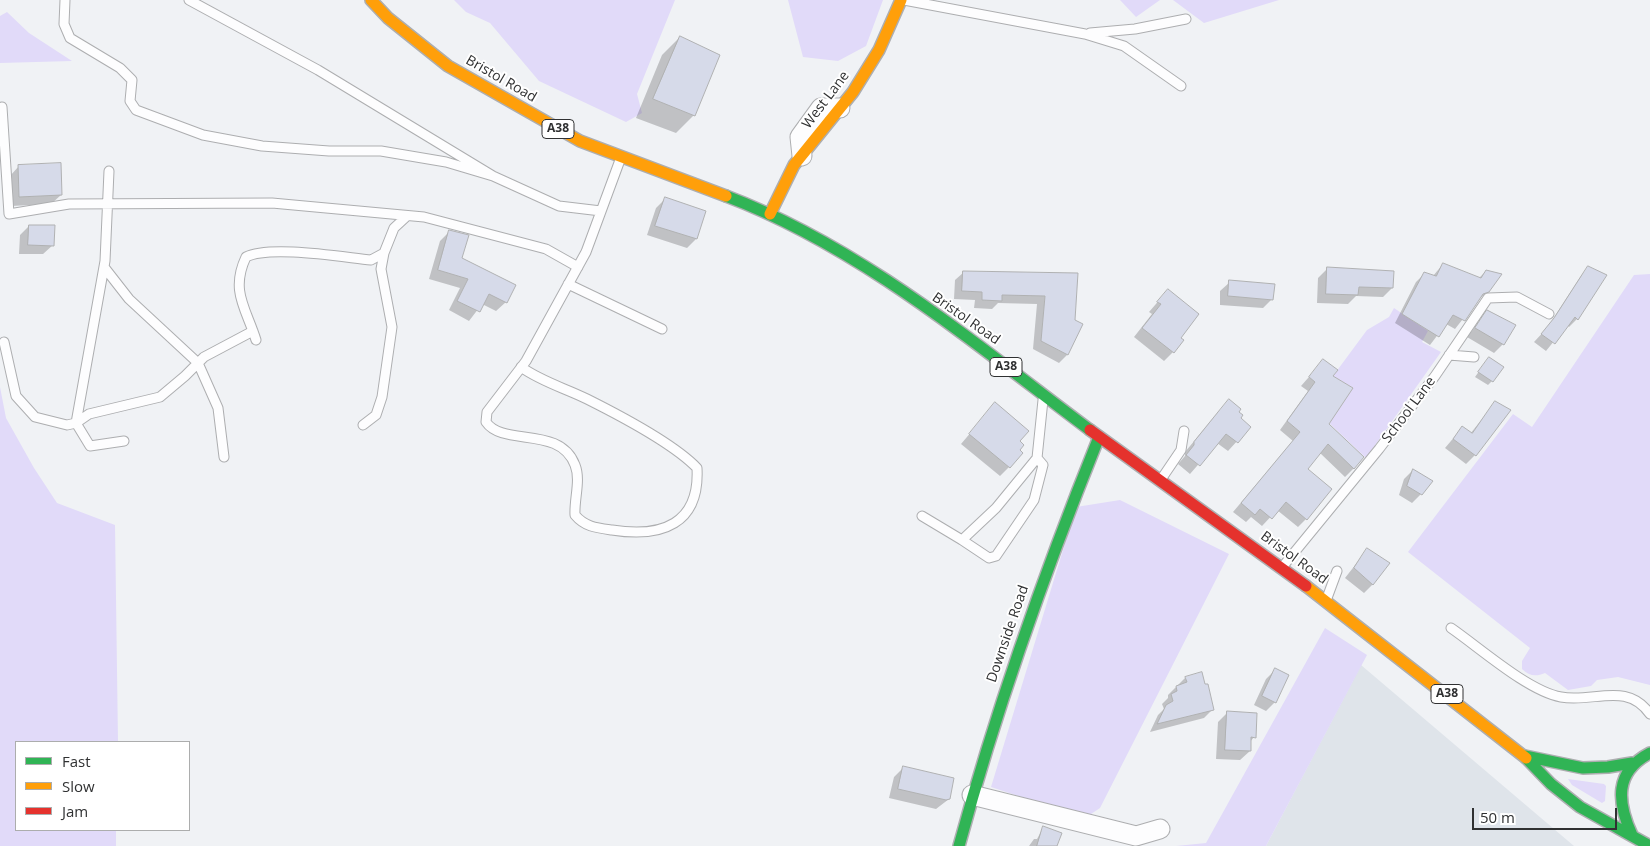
<!DOCTYPE html>
<style>
body{margin:0}
#map{position:relative;width:1650px;height:846px;overflow:hidden;background:#f0f2f5;font-family:"Open Sans",sans-serif}
canvas{display:block}
.legend{position:absolute;left:15px;top:741px;width:175px;height:90px;box-sizing:border-box;background:#fff;border:1px solid #acadad;margin:0;padding:6px 9px;list-style:none;font-size:15px;color:#303132}
.legend li{display:flex;align-items:center;gap:10px;height:25px}
.legend b{width:25px;border:1px solid #acadad}
.scale{position:absolute;left:1472px;top:808px;width:145px;height:22px;box-sizing:border-box;border:2px solid #303132;border-top:0;padding-left:6px;font-size:15px;line-height:18px;white-space:nowrap;color:#303132;-webkit-text-stroke:4px #fff;paint-order:stroke}
</style>
<div id="map">
<canvas width="1650" height="846"></canvas>
<ul class="legend">
<li><b style="height:6px;background:#30b455"></b>Fast</li>
<li><b style="height:6px;background:#ff9f0a"></b>Slow</li>
<li><b style="height:6px;background:#e5322d"></b>Jam</li>
</ul>
<div class="scale">50 m</div>
</div>
<script>
const ctx = document.querySelector('canvas').getContext('2d');
ctx.lineJoin = 'round';
function fill(path, color) { ctx.fillStyle = color; ctx.fill(path, 'evenodd'); }
function strokePath(path, color, width, dash) { ctx.strokeStyle = color; ctx.lineWidth = width; ctx.lineCap = dash ? 'butt' : 'round'; ctx.setLineDash(dash || []); ctx.stroke(path); }
function drawText(font, color, halo, rows, align = 'center') {
  ctx.font = font + ' "Open Sans",sans-serif'; ctx.lineWidth = 4; ctx.setLineDash([]); ctx.textBaseline = 'middle'; ctx.strokeStyle = halo; ctx.fillStyle = color; for (const [text, x, y, turn = 0] of rows) {
    ctx.save(); ctx.translate(x, y); ctx.rotate((+turn || 0) * Math.PI / 180); ctx.textAlign = isNaN(turn) ? turn : align; if (halo) ctx.strokeText(text, 0, 0); ctx.fillText(text, 0, 0); ctx.restore();
  }
}
const built = new Path2D(`
 M1361 665 1574 846H1266Z`);
const green = new Path2D(`
 M454 0H675L637 94 642 113 626 122 539 81 490 23 466 12Z
 M788 0H883L866 46 838 61 803 57Z
 M1120 0H1160L1136 17Z
 M1173 0H1279L1204 23Z
 M7 12 29 33 72 61 0 63V16Z
 M1650 274V685L1618 677 1597 680 1591 686 1568 690 1545 673C1536 677 1529 676 1522 669V661L1530 648 1408 552 1513 414 1532 427 1634 275Z
 M1394 308 1428 331 1422 342 1441 352 1366 458 1329 423 1353 388 1333 376 1367 330 1389 317Z
 M0 387 6 418 34 468 57 503 115 525 118 742H16V830H116V846H0Z
 M1120 500 1229 554 1100 808 1085 818 991 787 1076 507Z
 M1325 628 1367 655 1266 846H1176L1206 843Z
 M1568 779 1604 784 1606 786 1605 801 1602 803 1572 785Z`);
const shadow = new Path2D(`
 M680 37 694 115 676 133 636 118 662 55Z
 M19 166 61 195 51 204 11 206 10 176Z
 M665 199 696 239 687 248 647 235 656 208Z
 M29 226 53 245 43 254H19L20 235Z
 M450 231 461 258 514 285 506 302 496 311 482 304 469 321 449 310 460 288 429 279 440 241Z
 M1443 264 1479 278 1486 271 1488 291 1477 301 1455 329 1446 324 1430 345 1395 323 1416 282 1425 273 1433 276Z
 M1589 268 1577 319 1569 327 1567 325 1546 351 1534 342 1547 328 1581 276Z
 M1327 269 1392 288 1383 297 1356 296 1348 304 1317 303 1318 278Z
 M964 272 1077 274 1073 321 1082 325 1067 355 1059 363 1033 349 1037 304 998 303 992 309 974 308 975 300 954 299 955 280Z
 M1230 282 1272 299 1263 308 1220 305V291Z
 M1168 290 1179 338 1173 352 1164 361 1134 337 1152 314 1149 312Z
 M1487 312 1503 344 1494 353 1467 337Z
 M1323 361 1331 376 1328 424 1354 468 1345 477 1320 453 1306 469V519L1298 527 1277 510 1262 526 1251 517 1246 522 1233 512 1293 441 1280 430 1308 391 1301 386Z
 M1485 363 1492 381 1488 385 1475 377Z
 M1495 403 1475 455 1466 464 1445 448 1462 428 1470 434Z
 M995 404 1018 441 1009 467 1000 476 961 444Z
 M1220 410 1237 412 1239 418 1250 427 1228 451 1217 443 1190 474 1178 464 1185 456V452Z
 M1413 470 1421 494 1412 503 1399 495 1404 479Z
 M1367 550 1373 584 1364 593 1345 578Z
 M1275 670V702L1266 711 1254 705 1266 679Z
 M1185 678 1204 685 1212 710 1204 718 1150 732 1158 715 1164 709 1162 704 1168 698V695Z
 M1227 713 1254 737 1250 742V751L1240 760 1216 759 1218 722Z
 M903 768 949 799 936 809 889 798 894 777Z
 M1043 828 1056 846H1029L1034 839H1037Z`);
const building = new Path2D(`
 M680 36 720 55 695 116 653 99Z
 M61 163 62 195 19 197 18 165Z
 M665 197 706 211 697 239 655 226Z
 M29 225H55L54 246 28 245Z
 M449 230 469 235 462 258 516 285 507 303 489 294 480 312 457 301 468 279 438 270Z
 M1443 263 1481 278 1486 270 1502 274 1489 292 1483 294 1465 321 1453 315 1439 337 1402 314 1424 272 1436 276Z
 M1588 266 1607 275 1578 320 1575 317 1555 344 1541 334 1554 318Z
 M1327 267 1394 271 1393 288 1359 287 1358 295 1326 294Z
 M963 271 1078 273 1075 320 1083 324 1068 355 1041 341 1045 296 1002 295V301L982 300V292L962 291Z
 M1229 280 1275 284 1273 300 1228 296Z
 M1168 289 1199 314 1181 338 1184 340 1174 353 1142 328 1161 304 1157 302Z
 M1487 310 1516 325 1504 345 1475 328Z
 M1489 357 1504 367 1493 382 1478 372Z
 M1323 359 1338 370 1333 376 1353 388 1329 424 1364 457 1354 469 1328 444 1308 469 1332 489 1307 520 1286 502 1272 519 1260 509 1255 515 1241 503 1300 432 1287 421 1315 382 1309 377Z
 M1229 399 1241 409 1239 412 1243 415 1241 418 1251 427 1238 443 1226 434 1200 466 1186 455 1194 445V442Z
 M1495 401 1511 410 1476 456 1453 439 1462 426 1472 433Z
 M995 402 1029 431 1020 441 1024 445 1020 450 1023 453 1010 468 969 434Z
 M1413 469 1433 481 1422 495 1407 486Z
 M1367 548 1390 563 1373 585 1354 568Z
 M1275 668 1289 675 1276 703 1262 696Z
 M1202 672 1205 684H1208L1214 710 1157 724 1166 705 1173 701 1171 694 1177 691 1176 686 1187 682 1185 677Z
 M1227 711 1257 713 1256 738 1251 737V751L1225 750Z
 M903 766 954 778 950 799 946 800 898 789Z
 M1043 826 1062 833 1057 846H1037Z`);
const lane = new Path2D(`
 M65 0 64 24 70 38 120 68 132 80 130 101 136 110 203 135 262 146 329 151H381L446 162 493 176
 M189 0 318 70 493 176 559 206 601 211
 M904 0 1085 34 1124 46 1181 86
 M1090 33 1135 29 1186 19
 M2 107 9 214 69 204 272 203 424 217 546 249 578 267
 M109 171 105 261 76 423 90 446 124 441
 M104 267 129 299 198 363 218 408 224 457
 M568 284 662 329
 M256 340C246 308 230 291 246 257 270 245 341 257 371 260L384 253 394 228 407 216
 M4 342 16 396 35 417 67 425 76 423 89 414 160 397 185 376 204 357 253 331
 M1449 355 1474 357
 M521 367C542 382 565 388 587 399 619 415 673 443 697 468 700 524 662 538 612 530 597 528 585 527 575 515 574 499 581 480 575 465 560 425 503 447 486 422L487 412 526 361 586 252 620 160
 M363 425 376 415 382 397 392 327 381 269 384 253
 M1162 478 1181 450 1184 431
 M922 516 962 540 996 508 1037 458 1043 400
 M962 540 989 558 996 556 1034 500 1043 465 1037 458
 M1284 565 1379 449 1435 376 1488 298 1517 297 1549 314
 M1327 598 1337 571
 M1451 628C1480 648 1528 691 1561 697 1594 703 1627 681 1650 714`);
const street = new Path2D(`
 M802 156 800 137 821 108H840
 M972 795 1136 836 1160 829`);
const fast = new Path2D(`
 M726 196C861 247 975 344 1090 430
 M1525 756 1583 768 1608 767 1632 763
 M1526 758 1551 784 1580 807 1650 846
 M1632 835C1617 802 1614 772 1650 753
 M959 846C997 706 1045 571 1099 437`);
const slow = new Path2D(`
 M371 0 388 18 448 66 580 141 726 196
 M770 214 794 165 853 92 879 50 901 0
 M1306 586 1526 758`);
const jam = new Path2D(`
 M1090 430 1306 586`);
const shields = [
 [558,129,32],
 [1006,367,32],
 [1447,694,32]
];
const shieldNames = [
 ["A38",558,129],
 ["A38",1006,367],
 ["A38",1447,694]
];
const streetNames = [
 ["Bristol Road",501,79,30],
 ["West Lane",826,100,-53],
 ["Bristol Road",966,319,35],
 ["School Lane",1409,410,-53],
 ["Bristol Road",1294,558,36],
 ["Downside Road",1008,634,-71]
];
fill(built, '#dfe4ea');
fill(green, '#e1daf9');
fill(shadow, '#0003');
fill(building, '#d6dae9');
strokePath(building, '#b0b1b2', 1);
strokePath(lane, '#adaeb0', 11);
strokePath(street, '#adaeb0', 21);
strokePath(fast, '#adaeb0', 14);
strokePath(slow, '#adaeb0', 14);
strokePath(jam, '#adaeb0', 14);
strokePath(lane, '#fdfdfe', 9);
strokePath(street, '#fdfdfe', 19);
strokePath(fast, '#30b455', 11);
strokePath(slow, '#ff9f0a', 11);
strokePath(jam, '#e5322d', 11);
for (const [x, y, w] of shields) { const box = new Path2D(); box.roundRect(x - w / 2, y - 9.5, w, 19, 4); ctx.fillStyle = '#fff'; ctx.fill(box); strokePath(box, '#303132', 1); }
drawText('bold 12px', '#303132', null, shieldNames);
drawText('14px', '#303132', '#fff', streetNames);
</script>
